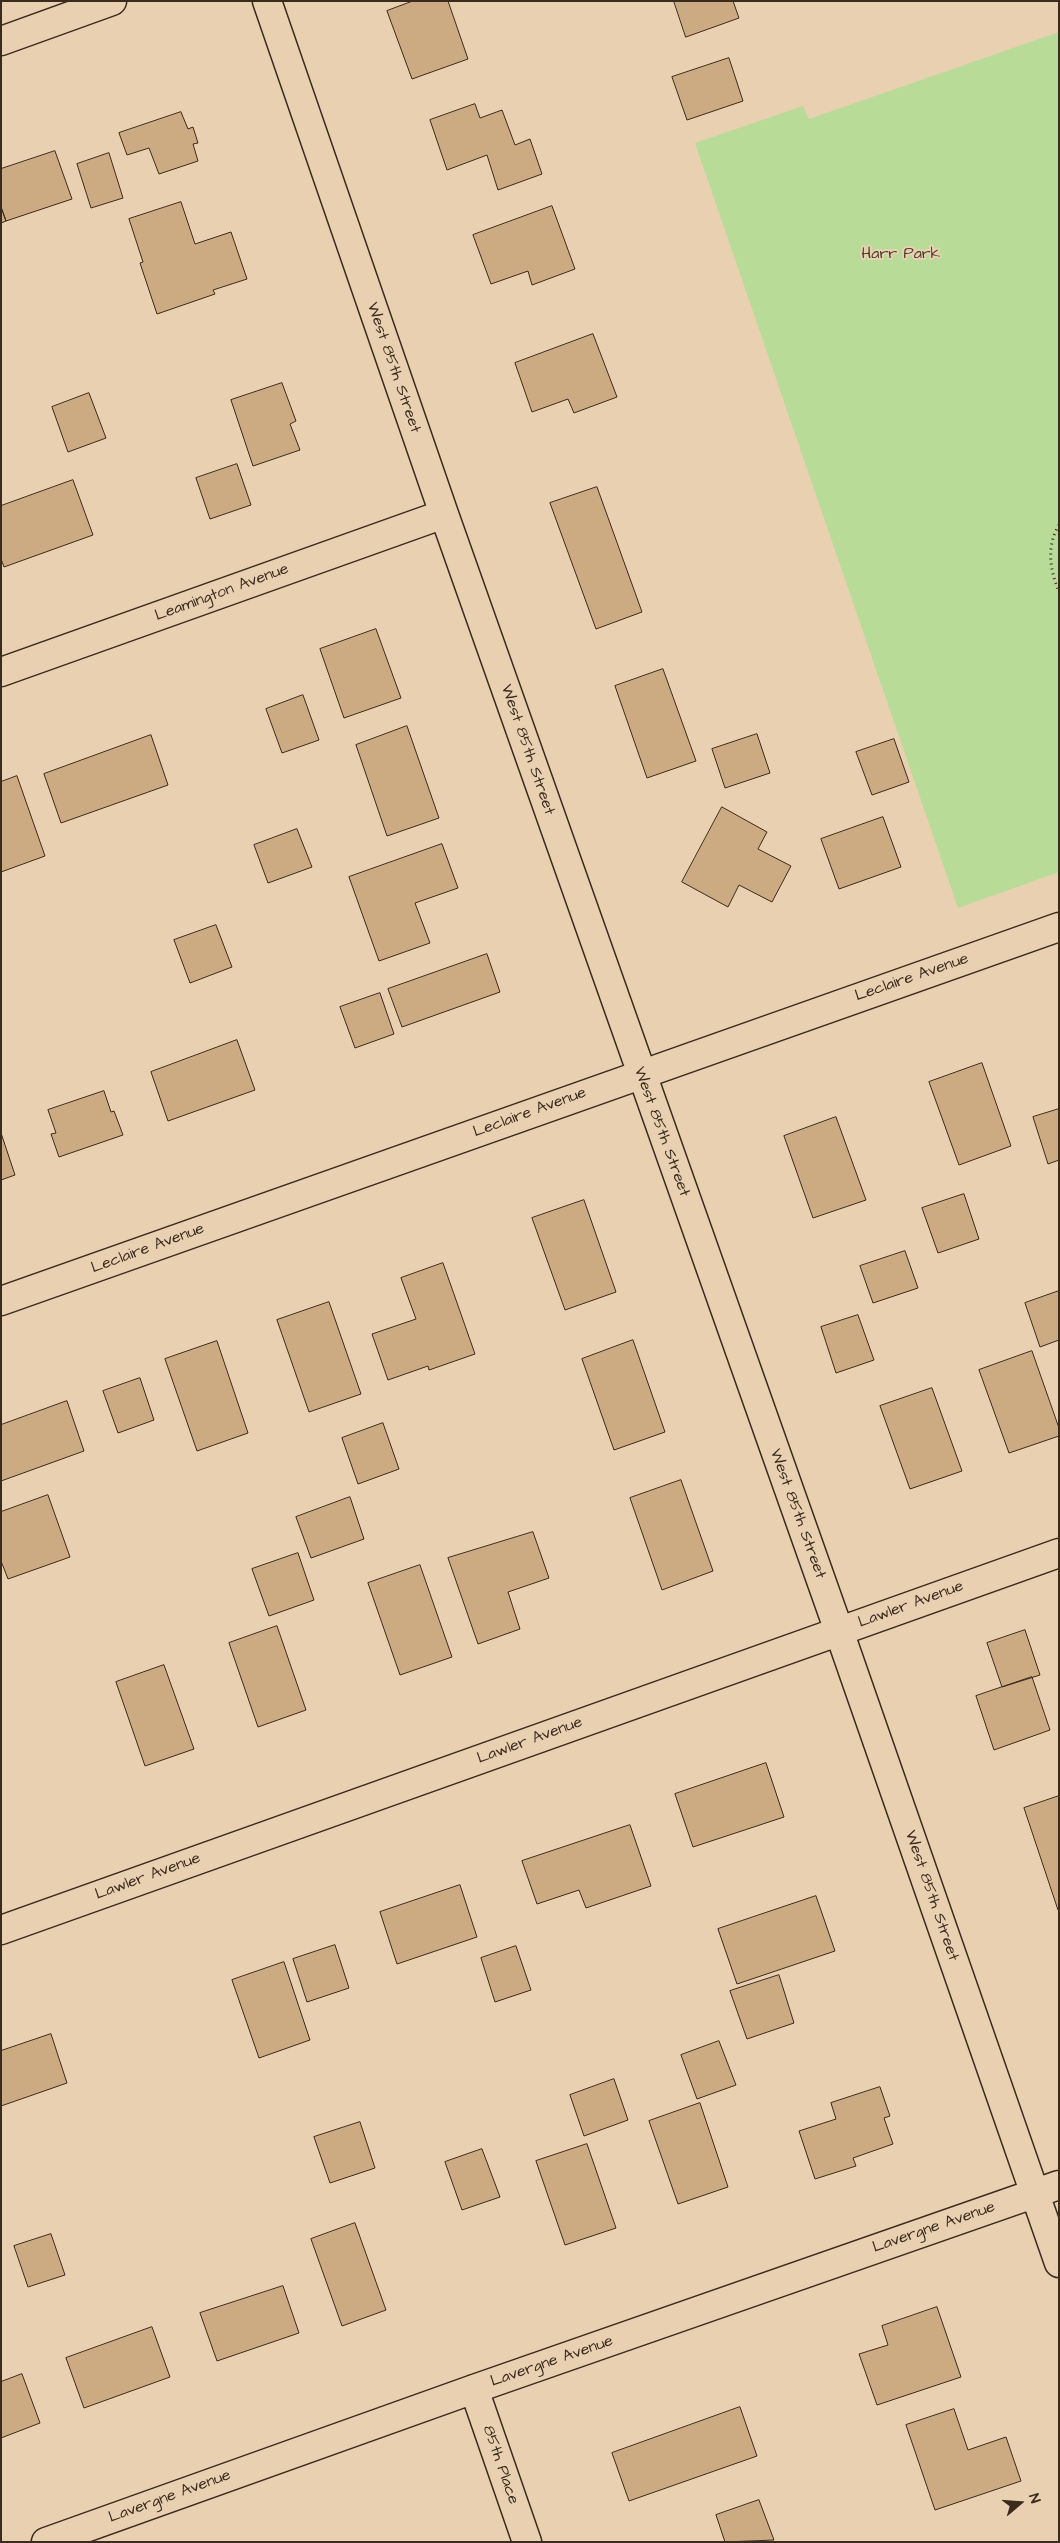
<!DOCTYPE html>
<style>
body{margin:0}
#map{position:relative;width:1060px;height:2543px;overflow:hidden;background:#e9d0b1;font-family:"Architects Daughter",sans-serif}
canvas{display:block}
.frame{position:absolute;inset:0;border:2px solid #3b2a1e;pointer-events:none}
.north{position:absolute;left:995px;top:2478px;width:50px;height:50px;-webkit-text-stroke:4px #e9d0b1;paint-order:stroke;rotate:72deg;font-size:14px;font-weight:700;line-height:20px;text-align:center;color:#3b2a1e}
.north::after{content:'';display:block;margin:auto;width:18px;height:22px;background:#3b2a1e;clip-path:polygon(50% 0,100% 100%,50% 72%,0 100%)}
</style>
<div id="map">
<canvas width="1060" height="2543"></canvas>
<div class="frame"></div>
<div class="north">N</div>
</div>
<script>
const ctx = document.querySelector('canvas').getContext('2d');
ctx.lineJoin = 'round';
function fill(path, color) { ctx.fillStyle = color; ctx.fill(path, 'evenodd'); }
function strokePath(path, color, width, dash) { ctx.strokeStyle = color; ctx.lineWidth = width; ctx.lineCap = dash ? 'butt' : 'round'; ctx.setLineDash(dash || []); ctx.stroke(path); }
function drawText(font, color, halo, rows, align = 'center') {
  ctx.font = font + ' "Architects Daughter",sans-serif'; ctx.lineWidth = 4; ctx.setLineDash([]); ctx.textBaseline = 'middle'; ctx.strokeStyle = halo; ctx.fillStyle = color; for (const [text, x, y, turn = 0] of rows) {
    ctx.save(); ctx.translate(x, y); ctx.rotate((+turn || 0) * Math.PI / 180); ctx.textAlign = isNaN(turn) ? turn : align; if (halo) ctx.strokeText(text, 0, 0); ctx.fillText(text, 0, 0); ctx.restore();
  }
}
const green = new Path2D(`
 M1059 32V872L958 908 695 143 803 106 809 119Z`);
const building = new Path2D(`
 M413 1H448L468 59 412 79 387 11Z
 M674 1H733L739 18 686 37Z
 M729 58 743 101 687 120 672 77Z
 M475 104 480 118 502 110 515 145 530 139 542 174 498 190 487 155 447 170 430 120Z
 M181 112 188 129 193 127 198 143 193 144 198 161 159 174 149 148 127 155 119 133Z
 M55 151 72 199 6 221 1 207V169Z
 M109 153 123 198 91 208 77 164Z
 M181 202 195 244 231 232 247 279 213 290 215 294 157 314 140 263 143 262 129 219Z
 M552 206 575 269 532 285 528 271 491 284 473 235Z
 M1 207 6 221 1 223Z
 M593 334 617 397 574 413 568 399 532 412 515 363Z
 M282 383 296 421 290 424 300 450 253 466 231 400Z
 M89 393 106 438 68 452 52 407Z
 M237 464 251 505 210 519 196 478Z
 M73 480 93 535 4 567 1 559V506Z
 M597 487 642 612 596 629 550 503Z
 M376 629 401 698 344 718 320 649Z
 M663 669 696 761 647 778 615 686Z
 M303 695 319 740 282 753 266 709Z
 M407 726 439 818 387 836 356 745Z
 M757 734 770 773 725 788 712 749Z
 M151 735 168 785 61 823 44 774Z
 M894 739 909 782 872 795 856 752Z
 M17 776 45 856 1 872V782Z
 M722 807 767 832 758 849 791 866 772 902 739 885 728 907 682 882Z
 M883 817 901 867 839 889 821 839Z
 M297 829 312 867 268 883 254 845Z
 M442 844 458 888 415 903 430 943 379 961 349 877Z
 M216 925 232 967 190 983 174 940Z
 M487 954 500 992 402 1027 388 989Z
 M380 993 394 1034 355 1048 340 1007Z
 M237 1040 255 1090 168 1121 151 1072Z
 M982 1063 1011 1146 959 1165 929 1082Z
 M104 1091 111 1112 114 1111 123 1135 59 1157 51 1134 56 1133 48 1110Z
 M1059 1109V1160L1048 1164 1033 1117Z
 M836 1117 866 1200 813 1218 784 1136Z
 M1 1133 15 1175 1 1180Z
 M964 1194 979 1239 938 1253 922 1208Z
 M584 1200 616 1292 565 1310 532 1218Z
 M905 1251 918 1288 873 1303 860 1266Z
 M443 1263 475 1354 429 1370 428 1366 388 1380 372 1334 416 1319 401 1278Z
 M1059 1291V1340L1040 1347 1025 1303Z
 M329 1302 361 1394 309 1412 277 1320Z
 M858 1315 874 1360 836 1373 821 1327Z
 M633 1340 665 1432 614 1450 582 1359Z
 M217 1341 248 1433 197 1451 165 1359Z
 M1032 1351 1059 1428V1436L1009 1453 979 1370Z
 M140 1378 154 1420 118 1433 103 1391Z
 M932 1388 962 1471 910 1489 880 1406Z
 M67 1401 84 1451 1 1481V1425Z
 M383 1423 399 1469 358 1484 342 1438Z
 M681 1480 713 1571 662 1590 630 1498Z
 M48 1495 70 1557 8 1579 1 1561V1512Z
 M350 1497 364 1539 311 1558 296 1517Z
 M533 1532 549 1578 508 1592 520 1629 478 1644 448 1558Z
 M298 1553 314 1600 269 1616 252 1569Z
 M420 1565 452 1657 400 1675 368 1583Z
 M277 1626 306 1710 258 1727 229 1643Z
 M1025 1630 1040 1675 1002 1687 987 1643Z
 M164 1665 194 1749 145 1766 116 1682Z
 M1032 1677 1050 1730 994 1750 976 1696Z
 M766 1763 784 1817 693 1847 675 1794Z
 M1059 1796V1910H1058L1024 1808Z
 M630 1825 651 1886 586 1908 579 1890 537 1904 522 1861Z
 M460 1885 477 1937 397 1964 380 1912Z
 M816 1896 835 1951 737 1984 718 1929Z
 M335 1945 349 1988 307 2002 293 1959Z
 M516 1946 531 1990 495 2002 481 1958Z
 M284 1962 310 2040 259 2058 232 1980Z
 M779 1975 794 2023 747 2039 730 1991Z
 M51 2034 67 2083 1 2106V2051Z
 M719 2041 736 2085 697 2099 681 2055Z
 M614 2079 628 2120 584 2136 570 2095Z
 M880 2087 890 2116 884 2118 893 2144 853 2158 856 2166 815 2179 799 2131 836 2119 831 2103Z
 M700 2103 728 2187 678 2204 649 2121Z
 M360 2122 375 2168 330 2183 314 2137Z
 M587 2144 616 2228 565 2245 536 2161Z
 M482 2149 500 2197 462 2210 445 2162Z
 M355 2223 386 2310 342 2326 311 2239Z
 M51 2234 65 2275 28 2287 14 2246Z
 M283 2286 299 2333 217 2361 200 2313Z
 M937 2307 961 2377 877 2405 859 2354 888 2345 882 2326Z
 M152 2327 170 2377 84 2408 66 2358Z
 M22 2374 40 2423 1 2438V2382Z
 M740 2407 757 2456 629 2501 612 2453Z
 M954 2409 968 2450 1006 2437 1021 2481 935 2510 906 2425Z
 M759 2500 774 2540 725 2542 716 2515Z`);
const path = new Path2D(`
 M1059 525C1046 546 1050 570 1059 592`);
const minor = new Path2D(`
 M267 1 444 514 839 1631 1059 2263
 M1 41 112 1
 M1 672 444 514
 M1 1301 1059 927
 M1 1930 1059 1553
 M474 2389 527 2542
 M46 2542 474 2389 1059 2185`);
const parkNames = [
 ["Harr Park",901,255]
];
const streetNames = [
 ["West 85th Street",393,368,71],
 ["Leamington Avenue",222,593,-20],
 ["West 85th Street",527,750,71],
 ["Leclaire Avenue",912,978,-19],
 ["Leclaire Avenue",530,1113,-20],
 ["West 85th Street",661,1132,70],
 ["Leclaire Avenue",148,1249,-20],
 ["West 85th Street",797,1514,70],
 ["Lawler Avenue",911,1605,-20],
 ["Lawler Avenue",530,1741,-20],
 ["Lawler Avenue",148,1877,-20],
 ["West 85th Street",931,1896,71],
 ["Lavergne Avenue",934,2228,-19],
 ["Lavergne Avenue",552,2362,-19],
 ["85th Place",500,2465,71],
 ["Lavergne Avenue",170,2497,-20]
];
fill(green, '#b8dc97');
fill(building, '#ccab83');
strokePath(building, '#3b2a1e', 1);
strokePath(minor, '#3b2a1e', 31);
strokePath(path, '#3b2a1e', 3, [1, 4]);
strokePath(minor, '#e9d0b1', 28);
drawText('16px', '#483c2a', '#e9d0b1', parkNames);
drawText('16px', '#3b2a1e', '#e9d0b1', streetNames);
</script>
